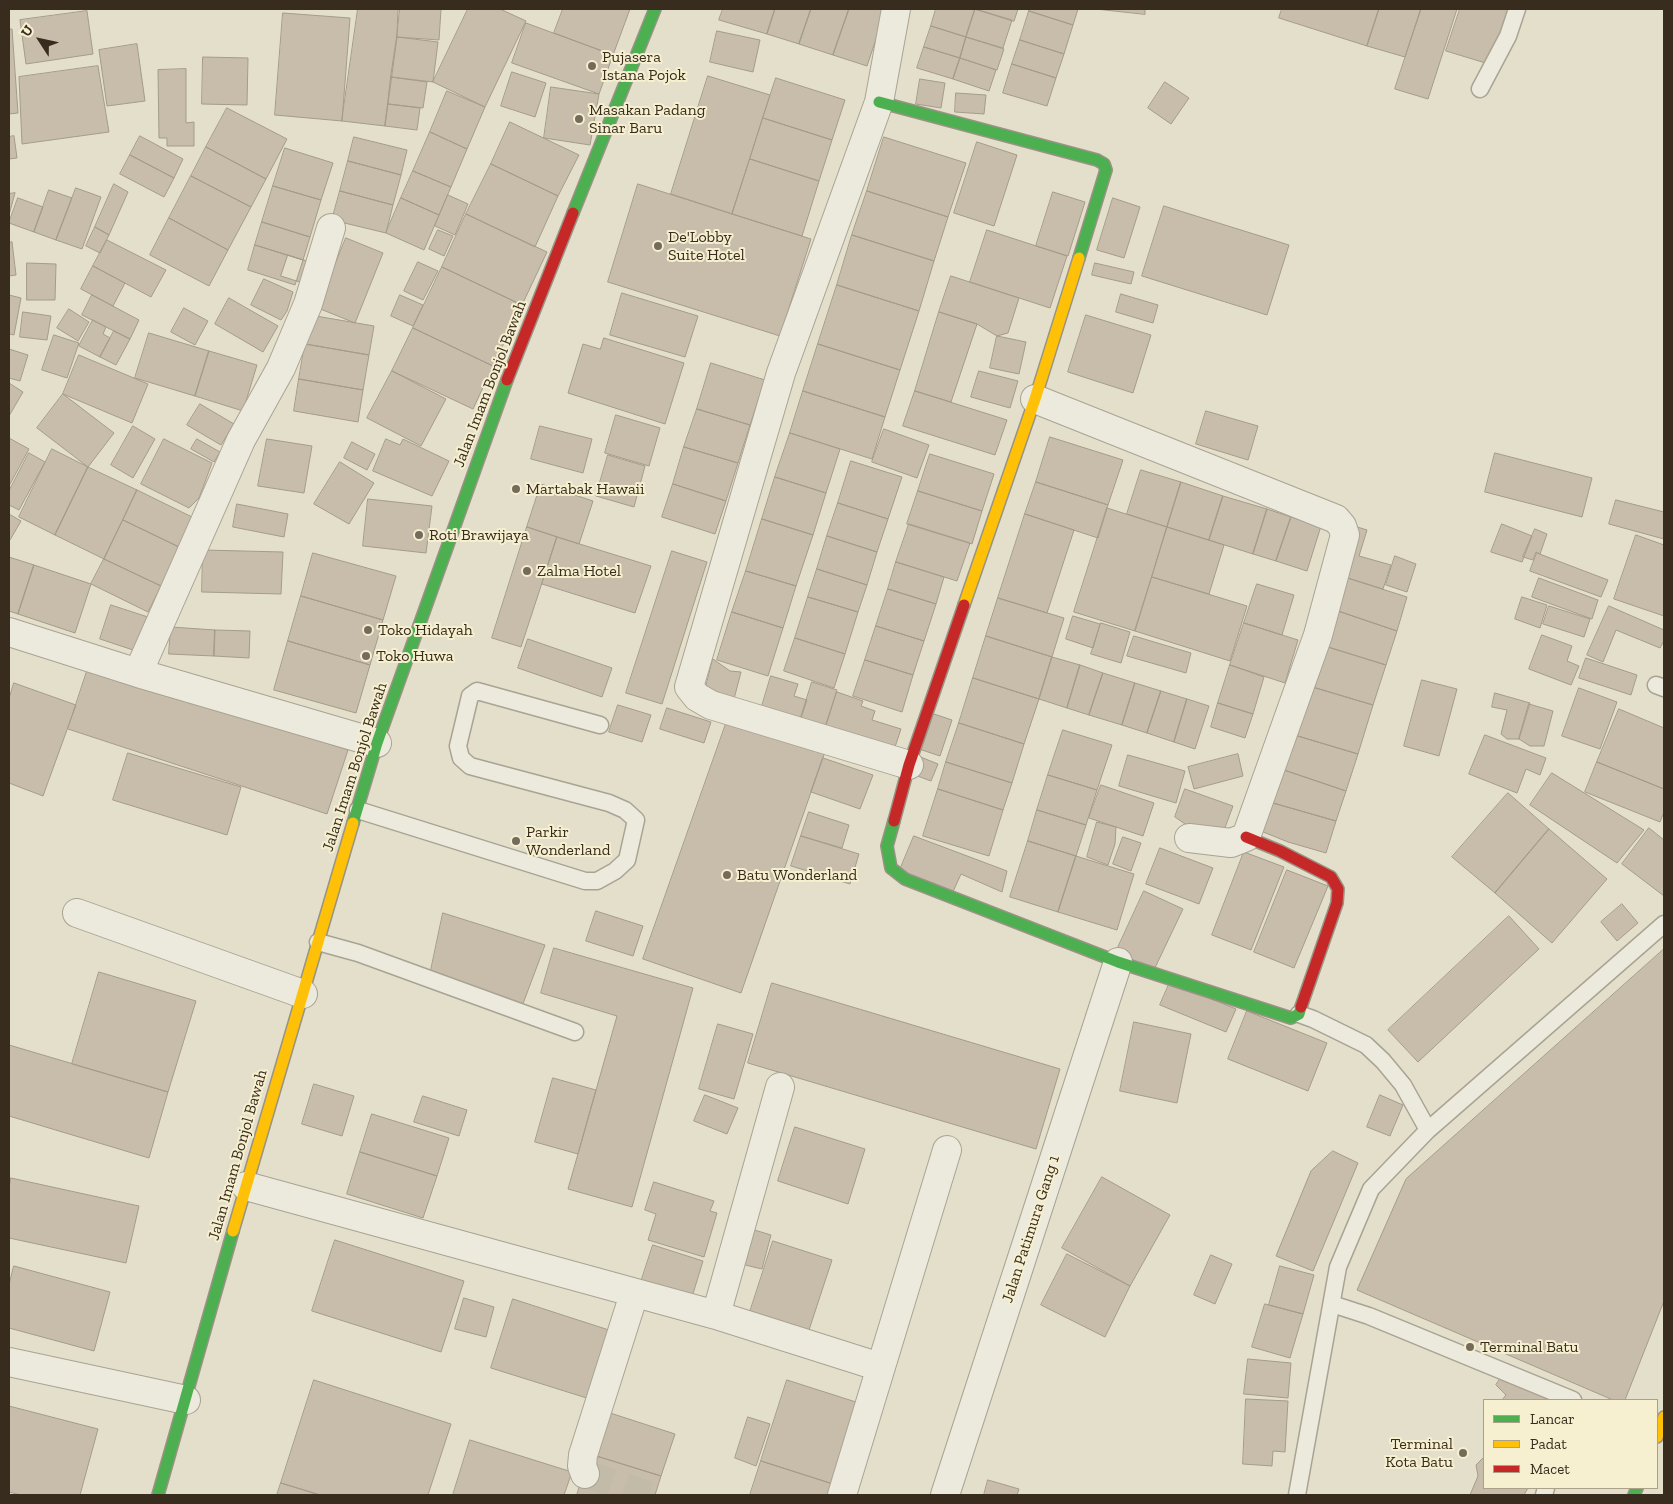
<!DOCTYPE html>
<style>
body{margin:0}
#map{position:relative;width:1673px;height:1504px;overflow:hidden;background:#e4dfca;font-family:"Zilla Slab",serif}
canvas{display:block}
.frame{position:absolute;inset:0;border:10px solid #372c1d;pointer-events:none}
.legend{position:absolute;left:1483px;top:1399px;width:175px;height:90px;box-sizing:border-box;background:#f6efd0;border:1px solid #aaa188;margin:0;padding:6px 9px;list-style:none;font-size:15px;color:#372c1d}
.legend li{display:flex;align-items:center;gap:10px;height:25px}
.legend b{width:25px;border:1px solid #aaa188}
.north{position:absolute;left:15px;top:15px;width:50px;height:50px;-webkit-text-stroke:4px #f6efd0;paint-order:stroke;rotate:305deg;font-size:14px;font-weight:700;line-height:20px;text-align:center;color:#372c1d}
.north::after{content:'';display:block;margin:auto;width:18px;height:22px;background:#372c1d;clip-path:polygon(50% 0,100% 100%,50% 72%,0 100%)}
</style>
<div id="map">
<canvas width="1673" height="1504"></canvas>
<div class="frame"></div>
<ul class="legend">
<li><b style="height:6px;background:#4caf50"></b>Lancar</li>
<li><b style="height:6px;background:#ffc107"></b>Padat</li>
<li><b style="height:6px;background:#c62828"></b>Macet</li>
</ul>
<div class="north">U</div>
</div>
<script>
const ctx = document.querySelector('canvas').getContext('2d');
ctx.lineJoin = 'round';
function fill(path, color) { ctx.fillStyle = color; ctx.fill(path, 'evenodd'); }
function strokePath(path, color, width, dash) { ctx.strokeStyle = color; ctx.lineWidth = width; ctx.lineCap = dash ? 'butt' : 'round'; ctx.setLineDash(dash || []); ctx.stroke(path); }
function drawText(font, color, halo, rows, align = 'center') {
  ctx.font = font + ' "Zilla Slab",serif'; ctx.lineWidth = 4; ctx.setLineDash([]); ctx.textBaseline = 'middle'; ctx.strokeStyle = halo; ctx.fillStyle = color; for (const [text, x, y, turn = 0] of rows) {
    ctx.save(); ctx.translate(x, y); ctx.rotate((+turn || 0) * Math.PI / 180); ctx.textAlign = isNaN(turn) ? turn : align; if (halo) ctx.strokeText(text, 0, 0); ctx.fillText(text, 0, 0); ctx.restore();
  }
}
const building = new Path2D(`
 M358 9H398L397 37 385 126 342 121Z
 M400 9H441L439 40 397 37Z
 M468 9H500L526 21 485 107 433 82Z
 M563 9H630L613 55 554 33Z
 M723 9H775L767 34 719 20Z
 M775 9H811L799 44 767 34Z
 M811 9H849L833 55 799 44Z
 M849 9H886L867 66 833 55Z
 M936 9H975L966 37 931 26Z
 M975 9H1018L1014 21Z
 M975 9 1012 20 1003 48 966 37Z
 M1029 9H1078L1073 25 1029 11Z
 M1096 9H1145V14Z
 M1282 9H1379L1367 46 1279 18Z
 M1379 9H1421L1405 57 1367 46Z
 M1421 9H1457L1428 99 1395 89Z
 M1460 9H1509L1492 65 1446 51Z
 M87 11 93 54 26 64 20 20Z
 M1029 11 1073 25 1064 54 1020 40Z
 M283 13 350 18 342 121 275 115Z
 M526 23 613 55 599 94 512 63Z
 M931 26 966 37 960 58 924 47Z
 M9 29H12L18 113 9 114Z
 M717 31 760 40 753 72 710 62Z
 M397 37 438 42 433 82 391 77Z
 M966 37 1004 49 997 70 960 58Z
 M1020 40 1064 54 1056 78 1012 64Z
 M137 44 145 101 107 106 99 50Z
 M924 47 960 58 953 79 917 68Z
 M203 57 248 58 247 105 202 104Z
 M960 58 996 70 989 91 953 79Z
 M1012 64 1056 78 1047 106 1003 93Z
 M98 66 109 132 22 144 19 77Z
 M186 69V123L194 122V146H167V138H159L158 70Z
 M512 72 546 83 535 117 501 106Z
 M708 76 770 95 732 214 671 194Z
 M391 77 427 82 423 108 388 104Z
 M776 78 845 100 832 140 763 118Z
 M920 79 945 83 941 108 916 104Z
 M1165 82 1189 98 1171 124 1148 108Z
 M551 87 599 94 590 145 544 138Z
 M447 91 485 107 467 149 430 132Z
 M956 93 986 95 984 114 955 112Z
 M388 104 420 108 417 130 385 126Z
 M227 108 287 139 266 179 206 147Z
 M763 118 832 140 819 181 750 159Z
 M510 122 579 155 558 196 491 164Z
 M430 132 467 149 451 187 413 171Z
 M14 136 17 158 9 159V137Z
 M140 136 183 159 174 178 130 155Z
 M354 137 407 150 401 175 348 161Z
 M884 137 966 163 948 217 867 191Z
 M977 142 1017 155 994 226 954 213Z
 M206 147 266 179 251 207 191 176Z
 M285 148 333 163 321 200 273 186Z
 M130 155 174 178 164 197 120 174Z
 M750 159 819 181 802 236 732 214Z
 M348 161 401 175 393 205 340 191Z
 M491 164 558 196 535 247 466 214Z
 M413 171 451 187 439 215 401 198Z
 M191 176 251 207 228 250 169 218Z
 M114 184 128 192 109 235 95 227Z
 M638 184 811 239 780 336 608 282Z
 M273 186 321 200 310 237 262 222Z
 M76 188 101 197 82 249 56 240Z
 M49 190 72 198 56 240 34 232Z
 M340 191 393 205 386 233 332 220Z
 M867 191 948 217 934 261 852 235Z
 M1053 192 1085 202 1068 256 1036 246Z
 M15 193 9 215V194Z
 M448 195 468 204 455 235 435 226Z
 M18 198 43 207 34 232 9 223Z
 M401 198 439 215 424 250 386 233Z
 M1113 198 1140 207 1124 258 1097 250Z
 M1164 206 1289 245 1267 315 1142 276Z
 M466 214 547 252 522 305 442 267Z
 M169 218 228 250 209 286 150 255Z
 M262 222 310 237 303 260 255 245Z
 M95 227 109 235 100 253 86 246Z
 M438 230 453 236 444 256 429 249Z
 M987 230 1067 256 1050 308 970 282Z
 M852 235 934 261 919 311 837 285Z
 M346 238 383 253 355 323 318 308Z
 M107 240 166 270 151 297 93 266Z
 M12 242 16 275 9 276V243Z
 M255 245 303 260 295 285 248 270Z
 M288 255 316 264 309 285 281 276Z
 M418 262 438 271 423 300 404 291Z
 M27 263 56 264 55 300H27Z
 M1095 263 1134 272 1131 284 1092 275Z
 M93 266 125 283 113 306 81 289Z
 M442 267 522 305 493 366 413 328Z
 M951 276 1019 298 1008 333 997 336 977 324 939 312Z
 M264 279 293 292 287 311 281 320 251 305Z
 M837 285 919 311 900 370 818 344Z
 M622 293 698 316 685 357 610 335Z
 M1121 294 1158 305 1153 323 1116 312Z
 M9 295 21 298 14 335 9 334Z
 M92 295 139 320 130 339 82 315Z
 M400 295 423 305 413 326 391 316Z
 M229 298 278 326 263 352 215 324Z
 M184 308 208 321 195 345 171 332Z
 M69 309 89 322 78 341 57 328Z
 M23 312 51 316 47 340 20 337Z
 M939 312 977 324 951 402 915 391Z
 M310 315 374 326 369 355 305 344Z
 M1086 315 1151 335 1133 393 1068 372Z
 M93 320 106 327 103 334 110 338 100 357 79 346Z
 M413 328 493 366 473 409 392 371Z
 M114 331 130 339 116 365 100 357Z
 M149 333 209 351 195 396 135 378Z
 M54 335 79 343 67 378 42 370Z
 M997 336 1026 342 1019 374 990 368Z
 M604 338 684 363 665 424 568 393 583 344 600 349Z
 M305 344 369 355 363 390 299 379Z
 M818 344 900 370 885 417 803 391Z
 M9 349 28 355 20 381 9 378Z
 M209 351 257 365 243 411 195 396Z
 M79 355 148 384 132 423 63 394Z
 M711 363 765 380 750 425 697 409Z
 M392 371 446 399 421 446 367 418Z
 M979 371 1018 381 1010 408 971 397Z
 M299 379 363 390 358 422 294 411Z
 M9 383 23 392 9 416Z
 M803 391 885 417 872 459 790 433Z
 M915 391 1007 420 995 455 903 426Z
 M63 394 114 433 88 467 37 428Z
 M200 404 234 424 221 445 187 425Z
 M697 409 750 425 738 463 684 447Z
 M1206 411 1258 426 1248 460 1196 444Z
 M616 415 660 428 649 466 605 453Z
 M133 426 155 439 133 478 111 465Z
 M540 426 592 439 583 473 531 459Z
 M884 429 929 445 917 478 872 462Z
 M790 433 840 449 826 493 775 477Z
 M1050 437 1123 460 1108 505 1036 482Z
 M9 438 29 449 9 486Z
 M164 439 212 463 199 498 189 508 141 484Z
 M197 439 220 452 214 462 191 449Z
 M267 439 312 446 304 493 258 486Z
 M386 439 400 445 403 439 449 461 432 496 373 471Z
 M352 442 375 454 367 470 344 458Z
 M684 447 738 463 726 501 673 484Z
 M52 449 88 467 55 535 19 517Z
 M29 453 45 462 19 510 9 505V491Z
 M1495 453 1592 478 1582 517 1485 492Z
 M930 454 994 474 982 511 918 491Z
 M608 455 645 466 634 507 596 496Z
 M851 461 902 477 888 519 838 503Z
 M340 462 374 483 349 524 314 504Z
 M88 467 137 490 104 559 55 535Z
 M1141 470 1181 482 1167 527 1127 514Z
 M775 477 826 493 813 535 762 519Z
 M1036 482 1108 505 1098 538 1025 514Z
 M1181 482 1223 496 1209 540 1167 527Z
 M541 484 593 501 579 544 527 527Z
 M673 484 726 501 715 534 662 517Z
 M137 490 194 518 179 547 123 520Z
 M918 491 982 511 972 544 907 524Z
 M1223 496 1267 509 1253 554 1209 540Z
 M368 499 432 506 426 553 363 546Z
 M1616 500 1664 512V539L1609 524Z
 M838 503 888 519 877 552 827 536Z
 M237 504 288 514 284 537 233 527Z
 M1107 508 1167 527 1135 631 1074 612Z
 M1267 509 1291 517 1276 561 1253 554Z
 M9 514 21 521 10 540 9 539Z
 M1025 514 1074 530 1047 613 998 598Z
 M1291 517 1321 526 1307 571 1276 561Z
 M762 519 813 535 796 586 746 571Z
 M123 520 179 547 161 586 104 559Z
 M909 524 970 543 957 581 896 562Z
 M1502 524 1532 536 1522 562 1491 552Z
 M1351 525 1367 530 1359 556 1391 565 1383 589 1335 574Z
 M527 527 557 537 521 647 492 638Z
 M1167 527 1224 545 1209 594 1152 577Z
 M1535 529 1547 534 1540 554 1536 552 1533 560 1523 557Z
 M1636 535 1664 545V616L1614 599Z
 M827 536 877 552 867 585 817 569Z
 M557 537 651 566 635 613 542 584Z
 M203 550 283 552 281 594 202 592Z
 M672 551 707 562 662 704 626 693Z
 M313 553 396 576 383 620 301 596Z
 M1537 553 1608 580 1601 597 1530 571Z
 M1395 556 1416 564 1407 592 1386 585Z
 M9 557 34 565 18 614 9 611Z
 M104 559 161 586 148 612 91 584Z
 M896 562 944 577 936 604 888 589Z
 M34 565 91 584 75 633 18 614Z
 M817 569 867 585 858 612 808 597Z
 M746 571 796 586 783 628 732 612Z
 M1341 576 1407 597 1397 631 1332 609Z
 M1152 577 1247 606 1230 661 1135 631Z
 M1539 578 1598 600 1592 619 1532 597Z
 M1257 584 1294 595 1282 635 1244 623Z
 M888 589 936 604 924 641 876 626Z
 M301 596 383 620 370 665 288 641Z
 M808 597 858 612 845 654 795 638Z
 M1522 597 1547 605 1540 628 1515 619Z
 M998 598 1064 618 1052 657 986 636Z
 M111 605 148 617 136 651 100 639Z
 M1549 606 1590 619 1584 637 1543 624Z
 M1609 606 1664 630V641L1660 648 1616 630 1603 662 1587 655Z
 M1332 609 1397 631 1386 665 1322 645Z
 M732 612 783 628 768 676 717 660Z
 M1073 616 1100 624 1093 648 1066 639Z
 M1101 623 1130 632 1121 663 1091 654Z
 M1244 623 1298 640 1285 683 1230 665Z
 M876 626 924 641 913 675 865 660Z
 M171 627 215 630 214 656 169 654Z
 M215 630 250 631 249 658 214 656Z
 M1542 635 1572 646 1567 661 1579 666 1571 685 1529 669Z
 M986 636 1052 657 1039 699 973 678Z
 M1134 636 1191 653 1186 673 1127 656Z
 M795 638 845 654 834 688 784 671Z
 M528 639 612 668 602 697 518 668Z
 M288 641 370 665 356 713 274 690Z
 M1321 645 1386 665 1373 705 1309 686Z
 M1052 657 1080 665 1067 708 1039 699Z
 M1586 658 1637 675 1631 695 1579 678Z
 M713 659 730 671 741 672 734 699 705 691Z
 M865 660 913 675 902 712 853 696Z
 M89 665 348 750 327 814 68 729Z
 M1080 665 1103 673 1089 715 1067 708Z
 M1230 665 1264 677 1253 714 1218 703Z
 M1103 673 1135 683 1122 725 1089 715Z
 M771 676 798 684 794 696 807 700 799 724 759 716Z
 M973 678 1039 699 1024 744 959 723Z
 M1422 680 1457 689 1439 756 1404 746Z
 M812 682 837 690 824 732 799 724Z
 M14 683 76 705 43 796 9 783V699Z
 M1135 683 1161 691 1147 733 1122 725Z
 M1309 686 1373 705 1358 754 1291 734Z
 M1579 688 1617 702 1600 749 1562 736Z
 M1161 691 1187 699 1174 742 1147 733Z
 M837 692 863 701 861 706 875 711 872 720 901 729 894 750 825 728Z
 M1495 693 1530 703 1519 739H1507L1501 734 1507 710 1492 707Z
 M1187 699 1209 706 1195 749 1174 742Z
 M1218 703 1253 714 1245 738 1211 727Z
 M1529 704 1553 711 1544 746H1530L1519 739Z
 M618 705 651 715 642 742 609 732Z
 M667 708 711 722 704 743 660 729Z
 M1619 709 1664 728V789L1597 762Z
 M931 713 952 720 940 756 919 749Z
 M728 718 825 752 741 993 643 959Z
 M959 723 1024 744 1012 783 946 762Z
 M1063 730 1112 745 1097 790 1048 775Z
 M1291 734 1358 754 1346 791 1278 768Z
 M1485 735 1546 758 1540 775 1526 769 1517 793 1469 774Z
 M128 753 241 787 227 835 113 800Z
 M1238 754 1243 776 1194 789 1188 767Z
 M1128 755 1185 771 1176 803 1119 786Z
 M918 756 938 764 931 781 912 774Z
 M823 758 873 775 860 809 811 792Z
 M946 762 1012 783 1003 810 938 789Z
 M1597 762 1664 789V812L1660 822 1585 792Z
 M1278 768 1346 791 1336 821 1266 801Z
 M1552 773 1644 830 1617 863 1530 805Z
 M1048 775 1097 790 1086 825 1037 810Z
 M1101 785 1154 803 1143 836 1089 818Z
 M938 789 1003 810 989 856 923 836Z
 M1185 789 1233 806 1223 833 1188 826 1175 817Z
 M1508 793 1549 829 1495 893 1452 857Z
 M1266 801 1336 821 1326 853 1288 842 1256 829Z
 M1037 810 1086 825 1076 856 1028 841Z
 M809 812 849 825 842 848 801 836Z
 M1097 822 1116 827 1115 844 1108 865 1087 857Z
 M1649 828 1664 840V896L1622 864Z
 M1549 829 1607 879 1552 943 1495 893Z
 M801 836 859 854 850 884 791 866Z
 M914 836 1007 871 1002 892 961 874 952 894 899 872Z
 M1123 837 1141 843 1131 871 1113 864Z
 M1028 841 1076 856 1058 912 1010 897Z
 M1160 848 1213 868 1199 904 1146 884Z
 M1244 852 1284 867 1251 950 1212 935Z
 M1076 856 1134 874 1117 930 1058 912Z
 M1287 870 1328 886 1294 968 1254 952Z
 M1144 891 1183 909 1153 972 1115 954Z
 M1622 904 1638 923 1617 941 1601 922Z
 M596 911 643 926 633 956 586 941Z
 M443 913 545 945 521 1009 430 975Z
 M1509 916 1539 949 1418 1062 1388 1030Z
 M554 948 693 988 632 1207 568 1189 617 1016 541 993Z
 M1664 949V1301L1625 1400H1613L1357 1290 1406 1179Z
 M99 972 196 1001 168 1092 72 1064Z
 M1170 982 1236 1009 1226 1032 1160 1005Z
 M772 983 1060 1069 1036 1149 748 1063Z
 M1247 1011 1327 1043 1308 1091 1228 1059Z
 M1134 1022 1191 1034 1177 1103 1120 1091Z
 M718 1024 753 1034 734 1099 699 1089Z
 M9 1045 168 1092 149 1158 9 1116Z
 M553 1078 596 1090 578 1154 535 1142Z
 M314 1084 354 1096 342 1136 302 1124Z
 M705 1095 738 1108 727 1134 694 1121Z
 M1380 1095 1403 1105 1390 1136 1367 1127Z
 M423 1096 467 1110 459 1136 414 1122Z
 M372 1114 449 1138 437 1176 360 1152Z
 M795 1127 865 1149 848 1204 778 1181Z
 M1333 1151 1358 1163 1313 1271 1276 1256 1311 1171Z
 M360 1152 437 1176 423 1218 347 1194Z
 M1102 1177 1170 1215 1130 1286 1062 1248Z
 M11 1178 139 1206 126 1263 9 1238V1189Z
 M654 1182 714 1201 710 1211 717 1213 704 1257 648 1240 656 1214 645 1210Z
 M751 1229 771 1235 762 1269 741 1264Z
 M335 1240 464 1281 441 1352 312 1311Z
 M773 1241 832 1260 807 1336 748 1318Z
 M653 1245 703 1261 692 1297 641 1282Z
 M1067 1254 1130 1286 1105 1337 1041 1305Z
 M1211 1255 1232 1264 1215 1304 1194 1295Z
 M14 1266 110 1292 94 1351 9 1328V1285Z
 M1280 1266 1314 1275 1303 1314 1269 1305Z
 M464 1298 494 1307 486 1337 455 1329Z
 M513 1299 615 1332 593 1400 491 1368Z
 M1265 1304 1303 1314 1290 1358 1252 1347Z
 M1248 1359 1291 1363 1288 1398 1244 1394Z
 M1500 1379 1557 1400H1502L1506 1395 1496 1385Z
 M314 1380 451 1424 428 1495H320L281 1483Z
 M787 1380 859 1403 833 1484 761 1461Z
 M1246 1399 1288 1401 1285 1452 1273 1451 1272 1466 1243 1464Z
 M9 1406 98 1429 80 1495H21L9 1492Z
 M604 1411 675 1434 661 1476 590 1454Z
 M748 1417 770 1424 756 1466 735 1458Z
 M470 1440 572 1472 564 1495H453Z
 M590 1454 661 1476 655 1495H577Z
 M1484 1454V1488H1528L1524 1495H1470L1478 1476 1476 1465 1484 1457Z
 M761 1461 833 1484 830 1495H750Z
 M988 1480 1019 1489 1017 1495H984Z
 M281 1483 320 1495H277Z`);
const streetTunnel = new Path2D(`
 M585 1474 649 1495`);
const lane = new Path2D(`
 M1480 89 1508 36 1517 9
 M1656 685 1664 688
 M358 810 585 881H597L615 871 627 860 636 820 625 810 609 803 470 766 461 758 458 746 470 696 477 691 600 725
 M318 942 358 953 575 1032
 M1299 1014 1313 1019 1366 1045 1383 1061 1403 1085 1428 1130
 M1332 1304 1369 1316 1573 1400
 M1297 1495 1338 1267 1371 1189 1428 1130 1664 924
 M1544 1495 1546 1488`);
const street = new Path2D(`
 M896 9 879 102 781 373 689 687 697 697 711 705 909 765
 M1035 399 1336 519 1342 526 1345 535 1318 635 1246 837 1231 843 1189 838
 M9 632 138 673 377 743
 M138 673 241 440 281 368 308 304 331 228
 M77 913 303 994
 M246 1186 716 1315 880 1367
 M716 1315 780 1087
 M9 1362 186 1400
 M585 1474 582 1466 583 1455 634 1294
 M842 1495 947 1150
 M945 1495 1118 962`);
const fast = new Path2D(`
 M879 102 1097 160 1104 164 1106 170 1079 258
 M573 213 655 9
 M894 821 887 846 891 868 905 879 1118 962 1291 1018 1299 1014 1301 1007
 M353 823 377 743 507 380
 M158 1495 233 1231
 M1634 1495 1637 1488`);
const slow = new Path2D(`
 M964 605 1035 399 1079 258
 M233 1231 353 823
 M1657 1437 1664 1417`);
const jam = new Path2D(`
 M507 380 573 213
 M894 821 909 765 964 605
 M1246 837 1280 851 1331 877 1338 889 1337 903 1301 1007`);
const markers = [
 [592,66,5,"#746b5a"],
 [579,119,5,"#746b5a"],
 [658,246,5,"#746b5a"],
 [516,489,5,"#746b5a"],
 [419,535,5,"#746b5a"],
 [527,571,5,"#746b5a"],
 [368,630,5,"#746b5a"],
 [366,656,5,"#746b5a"],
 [516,841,5,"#746b5a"],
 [727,875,5,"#746b5a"],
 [1470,1347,5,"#746b5a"],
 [1463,1453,5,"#746b5a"]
];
const poiNames = [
 ["Pujasera",602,57],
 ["Istana Pojok",602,75],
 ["Masakan Padang",589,110],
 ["Sinar Baru",589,128],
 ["De'Lobby",668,237],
 ["Suite Hotel",668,255],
 ["Martabak Hawaii",526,489],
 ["Roti Brawijaya",429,535],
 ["Zalma Hotel",537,571],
 ["Toko Hidayah",378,630],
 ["Toko Huwa",376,656],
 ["Parkir",526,832],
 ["Wonderland",526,850],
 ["Batu Wonderland",737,875],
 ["Terminal Batu",1480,1347],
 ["Terminal",1453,1444,"right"],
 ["Kota Batu",1453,1462,"right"]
];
const streetNames = [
 ["Jalan Imam Bonjol Bawah",490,384,-69],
 ["Jalan Imam Bonjol Bawah",355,767,-72],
 ["Jalan Imam Bonjol Bawah",238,1155,-74],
 ["Jalan Patimura Gang 1",1031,1229,-72]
];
fill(building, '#c8bdab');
strokePath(building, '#a49b8a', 1);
strokePath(streetTunnel, '#c1bba7', 28, [28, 14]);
strokePath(lane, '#a9a394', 19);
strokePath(street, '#a9a394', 30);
strokePath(fast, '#989384', 14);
strokePath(slow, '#989384', 14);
strokePath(jam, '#989384', 14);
strokePath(lane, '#ece9dd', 16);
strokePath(street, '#ece9dd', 28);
strokePath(fast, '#4caf50', 11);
strokePath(slow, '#ffc107', 11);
strokePath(jam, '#c62828', 11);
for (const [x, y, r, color] of markers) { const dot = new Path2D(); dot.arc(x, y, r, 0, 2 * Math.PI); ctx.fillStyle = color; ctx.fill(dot); strokePath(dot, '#f6efd0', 2); }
drawText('16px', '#372c1d', '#f6efd0', poiNames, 'left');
drawText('16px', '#372c1d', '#f6efd0', streetNames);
</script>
